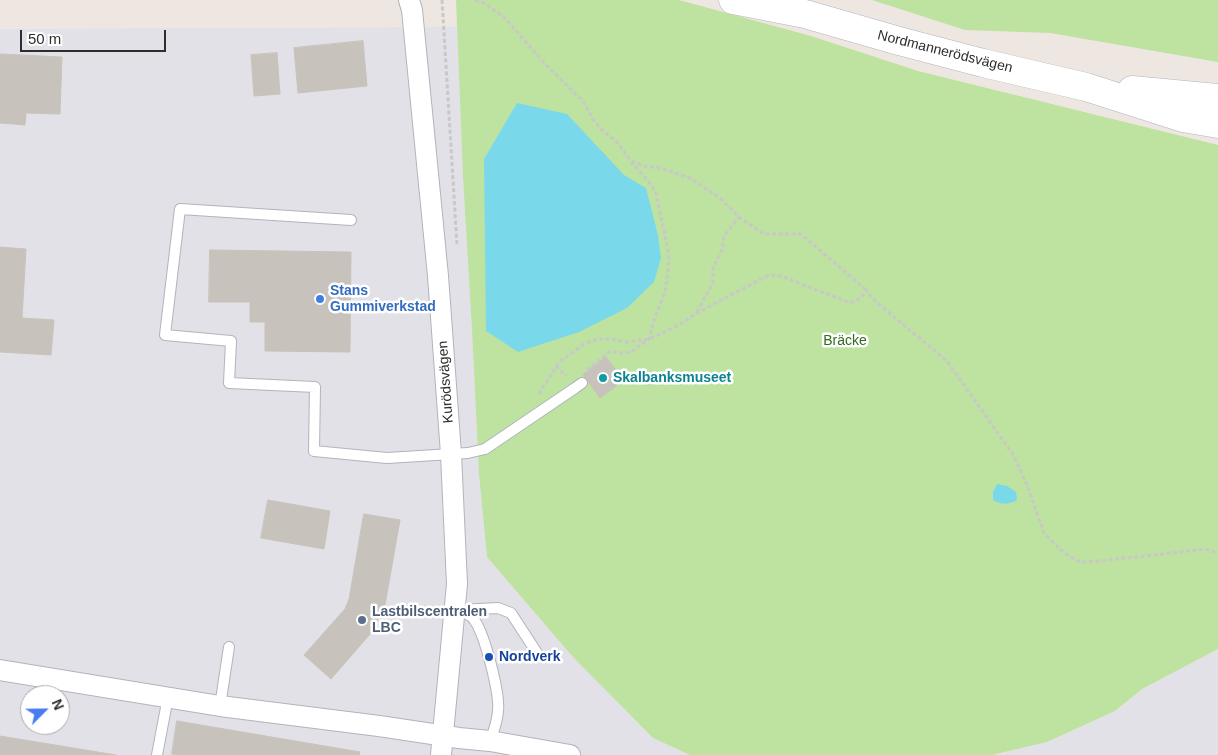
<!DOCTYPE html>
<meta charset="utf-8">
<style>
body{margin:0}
#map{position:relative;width:1218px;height:755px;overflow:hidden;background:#eee7e1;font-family:Helvetica,sans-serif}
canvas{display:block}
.north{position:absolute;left:20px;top:685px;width:50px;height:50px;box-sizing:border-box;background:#fff;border:1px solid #ababab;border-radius:50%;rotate:67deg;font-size:14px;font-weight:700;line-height:20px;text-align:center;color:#2d2d2d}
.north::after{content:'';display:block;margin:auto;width:18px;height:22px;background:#497bf3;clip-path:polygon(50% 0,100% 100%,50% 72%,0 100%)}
.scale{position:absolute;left:20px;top:30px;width:146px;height:22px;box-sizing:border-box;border:2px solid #2d2d2d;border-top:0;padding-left:6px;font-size:15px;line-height:18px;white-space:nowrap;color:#2d2d2d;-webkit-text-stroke:4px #fff;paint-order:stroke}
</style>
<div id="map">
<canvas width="1218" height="755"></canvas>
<div class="north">N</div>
<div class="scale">50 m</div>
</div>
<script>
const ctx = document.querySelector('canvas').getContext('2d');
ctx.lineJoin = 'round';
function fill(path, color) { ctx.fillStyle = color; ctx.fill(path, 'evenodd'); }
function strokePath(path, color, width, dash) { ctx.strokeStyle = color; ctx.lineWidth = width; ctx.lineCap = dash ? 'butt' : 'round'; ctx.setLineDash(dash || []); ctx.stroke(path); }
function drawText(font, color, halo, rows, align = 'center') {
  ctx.font = font + ' Helvetica,sans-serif'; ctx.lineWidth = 5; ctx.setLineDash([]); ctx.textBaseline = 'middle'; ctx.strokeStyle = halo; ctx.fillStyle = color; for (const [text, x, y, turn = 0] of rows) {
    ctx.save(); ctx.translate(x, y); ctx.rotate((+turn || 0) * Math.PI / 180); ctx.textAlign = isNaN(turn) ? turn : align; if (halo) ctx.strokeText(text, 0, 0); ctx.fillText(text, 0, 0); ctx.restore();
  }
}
const industrial = new Path2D(`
 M457 27 463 177 472 330 479 474 487 557 573 657 653 738 690 755H0V29ZM30 695H60V725H30Z
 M1218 649V755H992L1047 742 1115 711 1142 689Z`);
const green = new Path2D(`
 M456 0H679L811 36 918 71 1218 145V649L1142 689 1115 711 1047 742 992 755H690L653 738 573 657 487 557 479 474 472 330 463 177Z
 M872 0H1218V62L1050 33 965 30Z`);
const water = new Path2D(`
 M517 103 567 114 624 175 646 188 658 235 661 258 654 282 627 308 579 332 518 352 486 331 484 159Z
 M997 484 1007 486 1016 492 1017 500C1008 505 1002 505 993 500V492Z`);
const building = new Path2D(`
 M363 41 367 86 298 93 294 48Z
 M277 53 280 94 254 96 251 55Z
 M0 54 62 57 60 114 26 113 25 125 0 123Z
 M0 247 26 249 22 318 54 320 51 355 0 352Z
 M210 250 351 252 350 352 265 351V322H250V302H209Z
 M606 357 624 380 600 398 583 375Z
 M268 500 330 511 324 549 261 538Z
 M364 514 400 520 385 605 371 633 331 679 304 655 345 609 349 599Z
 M177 721 360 752 359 755H180L172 754Z
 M0 736 116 755H0Z`);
const path = new Path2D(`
 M442 0 457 245
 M475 0 484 3 504 17 546 65 582 100 594 121 604 132 616 141 631 161 647 167H657L690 178 720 198 739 217 764 234H801L866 290
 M697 312 713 283V268L722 250 724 236 739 217
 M556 366 566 376
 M587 370 610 351 621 353 631 352 649 339 655 317 665 292 668 272 669 255 656 193 649 182 631 162
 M539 394 559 362 572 353 584 344 598 339H608L628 342 649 339 663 333 682 323 697 313 769 275C782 275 791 280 803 285 819 291 835 297 851 303L861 298 866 290 876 302 947 361 1014 456 1027 485 1044 533 1063 552 1080 562 1100 561 1205 549 1218 553`);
const lane = new Path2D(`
 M351 220 180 209 165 335 231 341 229 383 315 387 314 451 387 458 468 453 485 449 575 388 582 383
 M455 610C463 612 471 614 475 621 485 636 500 693 498 711 497 722 494 731 490 741
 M459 610 498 608 511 613 537 653
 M220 706 229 647
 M157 755 168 697`);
const street = new Path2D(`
 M409 0 412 10 438 276 451 454 457 584 441 755
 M0 670 220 706 379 726 459 738 490 741 570 755`);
const secondary = new Path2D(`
 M733 0 805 14 899 41 983 63 1086 87 1183 118 1218 124
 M1132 90 1218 98`);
const markers = [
 [320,299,5,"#3f7fe0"],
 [603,378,5,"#0f9aa8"],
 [362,620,5,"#5c6f8a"],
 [489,657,5,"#1a4fb4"]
];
const streetNames = [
 ["Nordmannerödsvägen",945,52,14],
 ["Kurödsvägen",446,382,-94]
];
const shopNames = [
 ["Stans",330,291],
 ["Gummiverkstad",330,307]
];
const parkNames = [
 ["Bräcke",845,341]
];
const cultureNames = [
 ["Skalbanksmuseet",613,378]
];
const serviceNames = [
 ["Lastbilscentralen",372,612],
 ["LBC",372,628]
];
const transitNames = [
 ["Nordverk",499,657]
];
fill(industrial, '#e2e1e7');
fill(green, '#bee2a0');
fill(water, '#79d9eb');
fill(building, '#c7c2bc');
strokePath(building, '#cac3ba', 1);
strokePath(lane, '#b1b4bd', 12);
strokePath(street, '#b1b4bd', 22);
strokePath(secondary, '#b1b4bd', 29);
strokePath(path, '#c8c8c8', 3, [4, 2.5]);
strokePath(lane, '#fff', 10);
strokePath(street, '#fff', 20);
strokePath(secondary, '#fff', 28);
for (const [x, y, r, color] of markers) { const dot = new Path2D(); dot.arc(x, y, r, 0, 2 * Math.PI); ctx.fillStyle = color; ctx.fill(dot); strokePath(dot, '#fff', 2); }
drawText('14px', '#2d2d2d', '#fff', streetNames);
drawText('bold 14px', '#366cbe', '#fff', shopNames, 'left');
drawText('14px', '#366a1e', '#fff', parkNames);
drawText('bold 14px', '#0d838f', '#fff', cultureNames, 'left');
drawText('bold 14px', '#4e5e75', '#fff', serviceNames, 'left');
drawText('bold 14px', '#164399', '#fff', transitNames, 'left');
</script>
